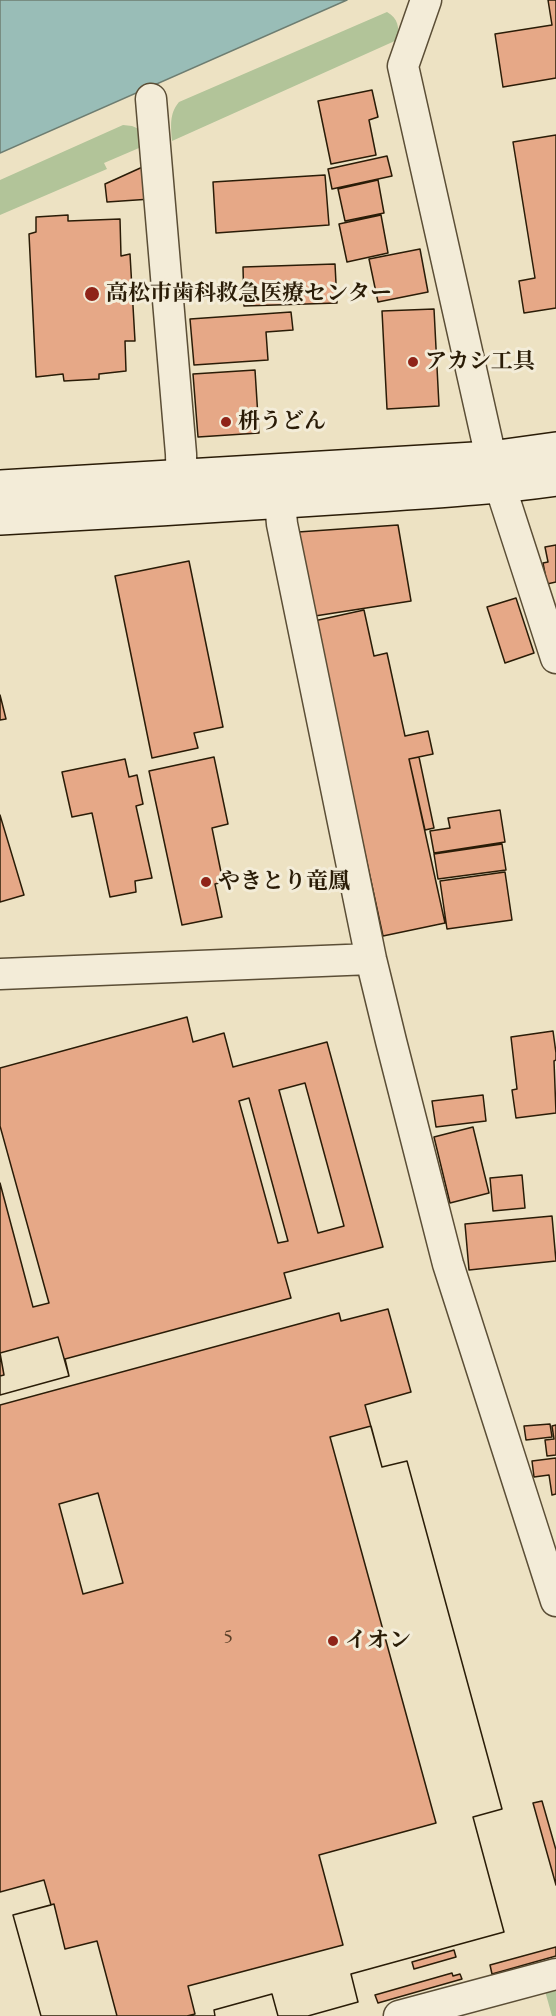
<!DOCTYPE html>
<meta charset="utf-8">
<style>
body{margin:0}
canvas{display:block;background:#ede2c3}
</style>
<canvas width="556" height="2016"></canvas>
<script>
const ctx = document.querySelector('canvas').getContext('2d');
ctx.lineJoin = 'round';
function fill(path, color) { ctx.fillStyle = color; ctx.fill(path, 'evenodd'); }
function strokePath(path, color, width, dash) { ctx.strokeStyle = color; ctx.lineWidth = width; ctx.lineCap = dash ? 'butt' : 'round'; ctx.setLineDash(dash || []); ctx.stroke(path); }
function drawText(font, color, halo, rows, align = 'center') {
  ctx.font = font + ' "EB Garamond","Noto Serif JP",serif'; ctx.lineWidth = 6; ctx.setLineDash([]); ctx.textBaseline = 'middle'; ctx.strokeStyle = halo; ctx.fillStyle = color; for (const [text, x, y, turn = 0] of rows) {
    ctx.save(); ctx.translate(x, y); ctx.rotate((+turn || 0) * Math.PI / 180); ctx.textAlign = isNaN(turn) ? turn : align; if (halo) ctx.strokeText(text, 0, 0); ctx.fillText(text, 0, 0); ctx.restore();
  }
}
const green = new Path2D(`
 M387 12C398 18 400 28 397 40L172 141C171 126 169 114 179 102Z
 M123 125 132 126 139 129 146 145 104 163 107 169 0 215V180Z
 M556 1988V2016H552L545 1991Z`);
const water = new Path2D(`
 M0 0H347L0 153Z`);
const building = new Path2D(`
 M548 0H556V78L503 87 495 34 552 25Z
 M372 90 378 117 369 120 376 155 331 164 318 101Z
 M556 135V308L524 313 519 281 535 278 513 142Z
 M387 156 392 176 332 189 328 169Z
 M147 165 151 199 107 202 105 184Z
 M325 175 329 225 216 233 213 182Z
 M378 180 384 213 345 221 338 189Z
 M68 215V221L120 219 121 256 130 254 135 341H125L126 371 99 374V379L64 381 63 374 36 377 29 234 36 232V217Z
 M381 215 388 253 347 262 339 224Z
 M420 249 428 292 378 302 369 259Z
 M335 264 337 303 244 306 243 267Z
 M434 309 439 406 387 409 382 311Z
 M291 312 293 330 266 332 268 360 194 365 190 319Z
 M255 370 259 433 198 437 193 374Z
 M398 525 411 601 315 616 298 532Z
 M556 545V582L547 584 543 563 548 562 545 547Z
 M189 561 223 727 194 733 198 748 152 758 115 576Z
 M516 598 534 653 505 663 487 607Z
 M364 610 374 656 387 653 405 736 428 731 433 754 409 759 445 923 383 936 314 621Z
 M0 695 6 719 0 720Z
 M214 757 228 824 212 828 223 882 215 884 222 917 182 925 149 771Z
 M419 757 434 828 425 830 409 759Z
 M125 759 129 777 137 775 143 804 136 806 152 878 135 881 136 892 110 897 92 813 72 817 62 772Z
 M500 810 505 842 434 853 430 831 450 828 448 818Z
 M0 815 24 895 0 902Z
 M502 844 506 870 438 879 434 854Z
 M505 872 512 920 447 929 440 881Z
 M187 1017 193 1042 224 1033 233 1067 327 1042 383 1247 284 1273 291 1298 65 1359 69 1376 0 1395V1183L33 1307 49 1303 0 1126V1068ZM305 1083 344 1226 318 1233 279 1090ZM249 1098 288 1241 278 1243 239 1101Z
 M553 1031 556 1053V1060L554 1061 556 1113 516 1118 512 1090 517 1089 511 1037Z
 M483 1095 486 1121 436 1127 432 1101Z
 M473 1127 489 1193 450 1203 434 1137Z
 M522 1175 525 1208 493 1211 490 1178Z
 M552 1216 556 1261 469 1270 465 1224Z
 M388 1309 411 1392 365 1405 382 1467 407 1461 502 1809 473 1817 504 1932 351 1974 358 2002 308 2016H278L272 1994 214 2010 215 2016H41L13 1915 51 1905 44 1880 0 1892V1405L339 1313 341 1321Z
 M58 1337 69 1376 0 1395V1376L4 1375 0 1353Z
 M550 1424 552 1437 526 1440 524 1426Z
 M556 1425V1455L547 1456 545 1440 554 1439 552 1426Z
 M371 1426 382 1467 407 1461 502 1809 473 1817 504 1932 351 1974 358 2002 308 2016H278L272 1994 214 2010 215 2016H187L195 2014 188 1986 343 1945 319 1855 436 1823 330 1437Z
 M556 1458V1494L552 1495 549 1475 534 1477 532 1461Z
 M98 1493 123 1583 83 1594 59 1504Z
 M542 1801 556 1850V1885L533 1803Z
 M54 1904 65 1949 97 1941 117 2016H41L13 1915Z
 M556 1947V1956L492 1974 490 1965Z
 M454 1950 456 1957 414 1969 412 1962Z
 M452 1973 453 1976 460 1974 462 1979 378 2003 375 1995Z`);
const street = new Path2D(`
 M426 0 403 66 491 458 556 658
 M151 99 181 454 182 500
 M280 502 282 524 371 959 391 1041 448 1264 556 1601
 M0 974 371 959
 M399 2016 556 1974`);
const secondary = new Path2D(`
 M0 487 491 458 556 449
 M0 518C116 512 231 505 347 497 417 492 486 489 556 479`);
const markers = [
 [92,294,8,"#8f2418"],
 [413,362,6,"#8f2418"],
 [226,422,6,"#8f2418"],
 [206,882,6,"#8f2418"],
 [333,1641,6,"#8f2418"]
];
const numberNames = [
 ["5",228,1638]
];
const poiNames = [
 ["高松市歯科救急医療センター",106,294],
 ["アカシ工具",425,362],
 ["枡うどん",238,422],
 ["やきとり竜鳳",218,882],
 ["イオン",345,1641]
];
fill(green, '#b2c499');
fill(water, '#99bdb7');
strokePath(water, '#6d7d71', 1.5);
fill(building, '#e6a887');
strokePath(building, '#2a1c07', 1.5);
strokePath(street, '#5b4e36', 33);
strokePath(secondary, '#2a1c07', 36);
strokePath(street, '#f3ecd8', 30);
strokePath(secondary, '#f3ecd8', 33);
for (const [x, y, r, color] of markers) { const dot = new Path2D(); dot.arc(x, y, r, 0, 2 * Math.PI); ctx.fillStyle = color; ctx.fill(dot); strokePath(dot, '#f3ecd8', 2); }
drawText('20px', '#593f27', null, numberNames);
drawText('bold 22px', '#2a1c07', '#f3ecd8', poiNames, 'left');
</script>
